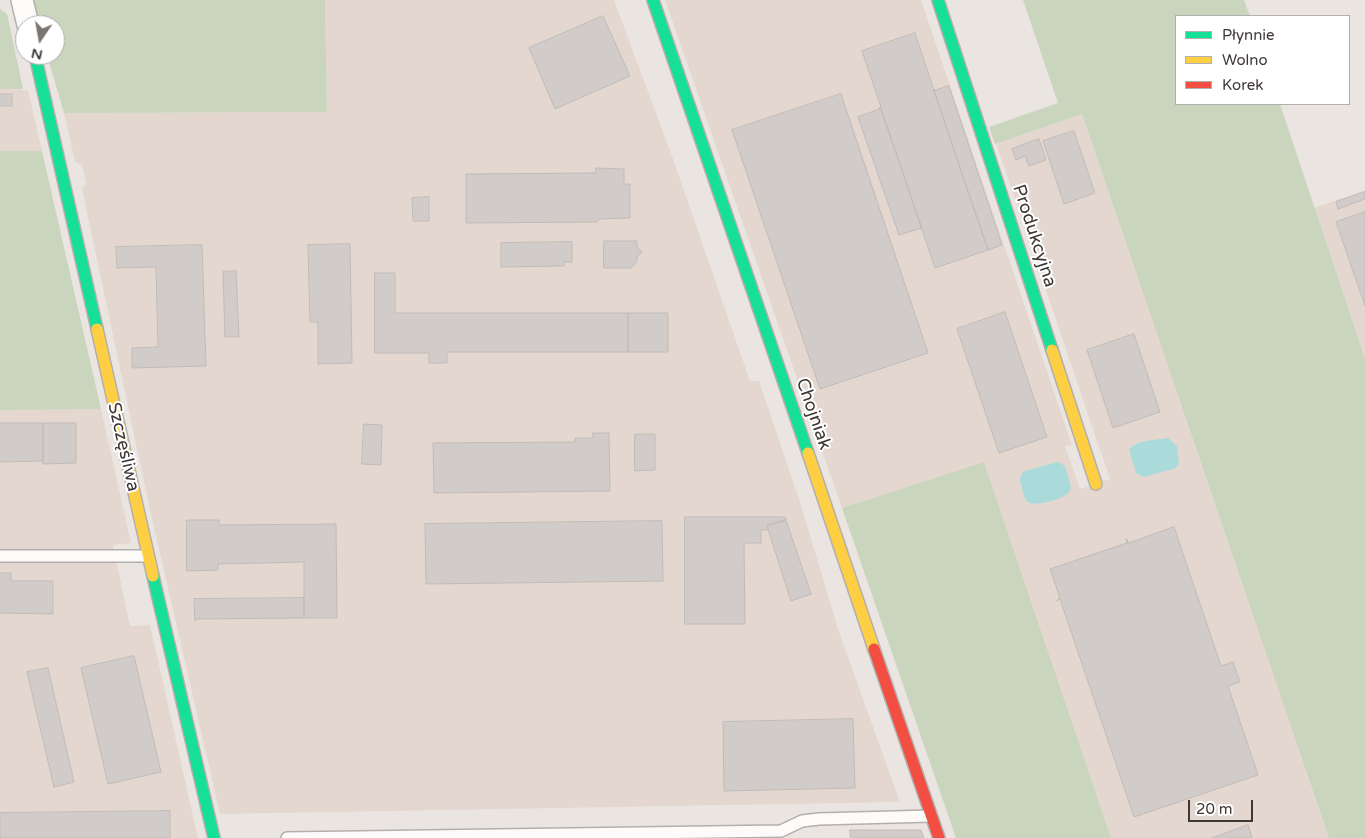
<!DOCTYPE html>
<meta charset="utf-8">
<style>
body{margin:0}
#map{position:relative;width:1365px;height:838px;overflow:hidden;background:#ebe5e1;font-family:"Varela Round",sans-serif}
canvas{display:block}
.legend{position:absolute;left:1175px;top:15px;width:175px;height:90px;box-sizing:border-box;background:#fff;border:1px solid #b1afaf;margin:0;padding:6px 9px;list-style:none;font-size:15px;color:#3d3836}
.legend li{display:flex;align-items:center;gap:10px;height:25px}
.legend b{width:25px;border:1px solid #b1afaf}
.north{position:absolute;left:15px;top:15px;width:50px;height:50px;box-sizing:border-box;background:#fff;border:1px solid #b1afaf;border-radius:50%;rotate:192deg;font-size:14px;font-weight:700;line-height:20px;text-align:center;color:#3d3836}
.north::after{content:'';display:block;margin:auto;width:18px;height:22px;background:#7a7572;clip-path:polygon(50% 0,100% 100%,50% 72%,0 100%)}
.scale{position:absolute;left:1188px;top:800px;width:65px;height:22px;box-sizing:border-box;border:2px solid #3d3836;border-top:0;padding-left:6px;font-size:15px;line-height:18px;white-space:nowrap;color:#3d3836;-webkit-text-stroke:4px #fff;paint-order:stroke}
</style>
<div id="map">
<canvas width="1365" height="838"></canvas>
<ul class="legend">
<li><b style="height:6px;background:#16e098"></b>Płynnie</li>
<li><b style="height:6px;background:#ffcf43"></b>Wolno</li>
<li><b style="height:6px;background:#f24e42"></b>Korek</li>
</ul>
<div class="north">N</div>
<div class="scale">20 m</div>
</div>
<script>
const ctx = document.querySelector('canvas').getContext('2d');
ctx.lineJoin = 'round';
function fill(path, color) { ctx.fillStyle = color; ctx.fill(path, 'evenodd'); }
function strokePath(path, color, width, dash) { ctx.strokeStyle = color; ctx.lineWidth = width; ctx.lineCap = dash ? 'butt' : 'round'; ctx.setLineDash(dash || []); ctx.stroke(path); }
function drawText(font, color, halo, rows, align = 'center') {
  ctx.font = font + ' "Varela Round",sans-serif'; ctx.lineWidth = 4; ctx.setLineDash([]); ctx.textBaseline = 'middle'; ctx.strokeStyle = halo; ctx.fillStyle = color; for (const [text, x, y, turn = 0] of rows) {
    ctx.save(); ctx.translate(x, y); ctx.rotate((+turn || 0) * Math.PI / 180); ctx.textAlign = isNaN(turn) ? turn : align; if (halo) ctx.strokeText(text, 0, 0); ctx.fillText(text, 0, 0); ctx.restore();
  }
}
const built = new Path2D(`
 M325 0H614L672 156 750 381H759L800 502 839 632 900 802 220 814 150 510 82 189 86 184 82 165 75 162 64 113 327 112Z
 M665 0H921L1072 445 1065 446 1080 489 1110 479 996 143 1082 114 1329 838H1111L984 462 842 508Z
 M0 89 28 90 42 151H0Z
 M1365 190V359L1314 208Z
 M101 409 131 543 113 545 130 626 150 625 198 838H0V410Z`);
const green = new Path2D(`
 M33 0H325L327 112 64 113 47 55H55V25H39Z
 M1023 0H1244L1250 16H1176V104H1280L1365 359V838H1329L1082 114 995 144 989 127 1058 103Z
 M0 9 7 14 23 89H0Z
 M0 151H42L101 409 0 410Z
 M984 462 1111 838H956L842 508Z`);
const water = new Path2D(`
 M1168 438 1177 446 1179 464 1176 468 1144 477 1136 473 1129 450C1135 440 1157 440 1168 438Z
 M1057 462C1065 464 1066 468 1068 476 1069 480 1072 486 1070 491 1066 499 1034 507 1028 502 1024 499 1023 492 1022 488 1020 480 1018 476 1025 471Z`);
const building = new Path2D(`
 M603 16 630 76 555 109 529 48Z
 M915 33 934 90 935 89 934 91 988 250 935 268 881 109 880 110 879 108 881 107 862 51Z
 M949 86 1002 245 988 250 934 91Z
 M0 94H12V106H0Z
 M841 94 928 353 820 389 732 130Z
 M881 109 922 228 899 235 858 117Z
 M1074 131 1095 193 1064 204 1043 141Z
 M1039 139 1046 160 1029 166 1025 156 1016 160 1012 149Z
 M596 168 624 169V184H630V218L599 219 597 222 466 223V174L596 173Z
 M1365 192V199L1338 209 1336 202Z
 M429 197V221H413L412 198Z
 M1365 212V306L1336 222Z
 M604 241H637V247L642 252 637 257V261L631 268H604Z
 M572 242V262H564V266L501 267V243Z
 M350 244 352 363 318 364V322H310L308 245Z
 M202 245 206 366 132 368V348L158 347 156 267 117 268 116 247Z
 M236 271 239 337H225L223 272Z
 M375 273H395V313H628V352H447V363H429V353H375Z
 M1005 312 1047 437 999 453 957 329Z
 M628 313H668V352H628Z
 M1134 334 1160 412 1113 428 1087 350Z
 M0 423H43V461L0 462Z
 M43 423H76V463L43 464Z
 M364 424 382 425 381 465 362 464Z
 M593 433H609L610 491 434 493 433 443 575 442V438H593Z
 M635 434H655V470L635 471Z
 M685 517H785L786 520 767 526 768 530H761V543H744L745 624H685Z
 M187 520H219V525L336 524 337 618H304V562L218 564V570L187 571Z
 M786 520 811 594 791 601 767 526Z
 M662 521 663 581 426 584 425 524Z
 M1174 527 1221 666 1233 662 1240 682 1228 686 1258 775 1134 817 1060 599 1056 601 1060 598 1050 569 1127 543 1126 539H1127L1128 543Z
 M0 573H11V581H53V614L0 613Z
 M304 598V618L195 619V621L194 599Z
 M134 656 161 772 108 784 81 668Z
 M48 668 74 782 54 787 27 672Z
 M853 719 855 788 724 791 723 722Z
 M170 811V838H0V813Z
 M1248 825 1252 838H1212Z
 M850 830H921L924 838H851Z`);
const lane = new Path2D(`
 M0 556H148
 M287 838 781 831 802 821 819 819 931 816`);
const street = new Path2D(`
 M22 0 28 25`);
const fast = new Path2D(`
 M653 0 808 453
 M938 0 1052 350
 M35 55 97 329
 M153 576 214 838`);
const slow = new Path2D(`
 M97 329 153 576
 M1052 350 1096 484
 M808 453 874 649`);
const jam = new Path2D(`
 M874 649 939 838`);
const streetNames = [
 ["Produkcyjna",1034,236,72],
 ["Chojniak",813,414,71],
 ["Szczęśliwa",123,447,77]
];
fill(built, '#e4d7d0');
fill(green, '#c9d5bd');
fill(water, '#aadbda');
fill(building, '#d1ccc9');
strokePath(building, '#c1bcb9', 1);
strokePath(lane, '#b3afac', 14);
strokePath(street, '#b3afac', 24);
strokePath(fast, '#b3afac', 14);
strokePath(slow, '#b3afac', 14);
strokePath(jam, '#b3afac', 14);
strokePath(lane, '#fcfbfa', 11);
strokePath(street, '#fcfbfa', 21);
strokePath(fast, '#16e098', 11);
strokePath(slow, '#ffcf43', 11);
strokePath(jam, '#f24e42', 11);
drawText('18px', '#3d3836', '#fff', streetNames);
</script>
